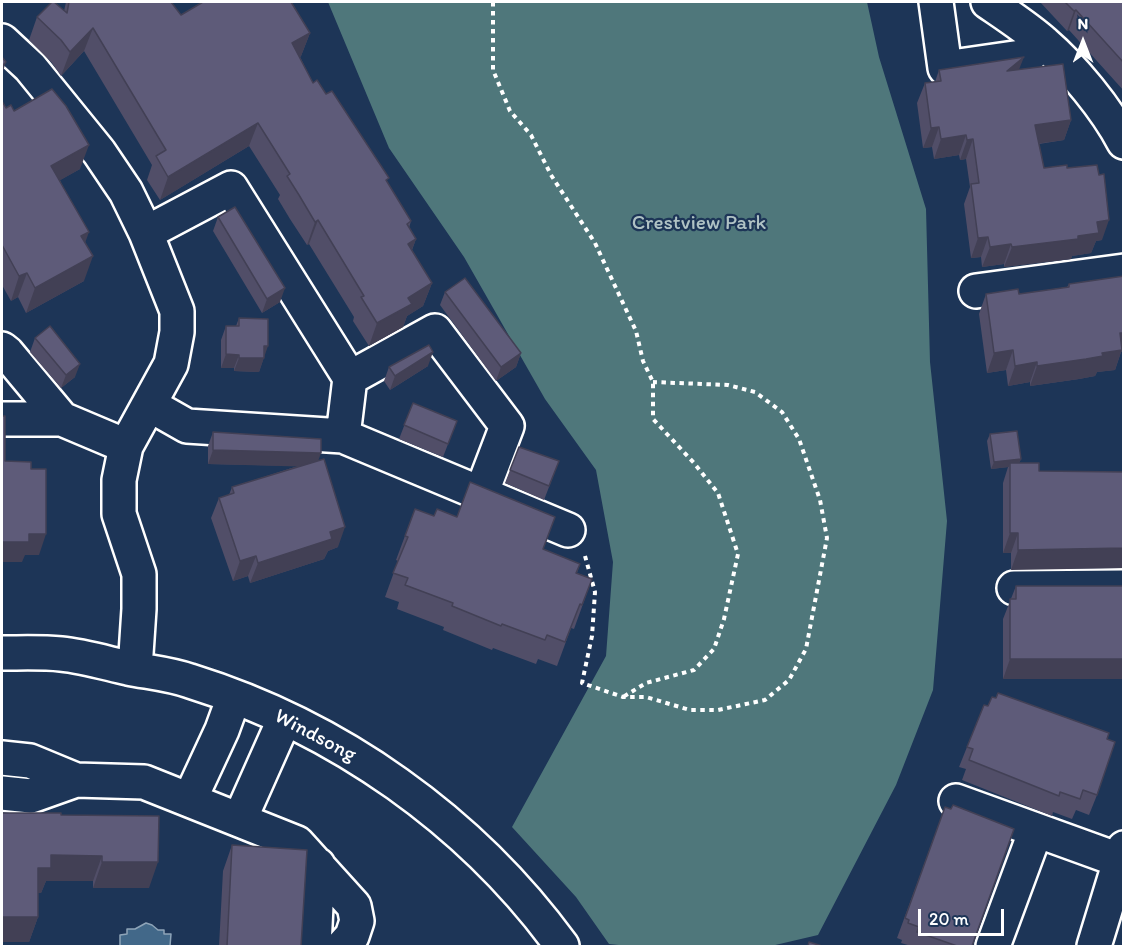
<!DOCTYPE html>
<style>
body{margin:0}
#map{position:relative;width:1125px;height:948px;overflow:hidden;background:#1d3557;font-family:Itim,sans-serif}
canvas{display:block}
.frame{position:absolute;inset:0;border:3px solid #fff;pointer-events:none}
.north{position:absolute;left:1053px;top:12px;width:60px;height:60px;-webkit-text-stroke:4px #1d3557;paint-order:stroke;rotate:0deg;font-size:16px;font-weight:700;line-height:24px;text-align:center;color:#fff}
.north::after{content:'';display:block;margin:auto;width:21px;height:27px;background:#fff;clip-path:polygon(50% 0,100% 100%,50% 72%,0 100%)}
.scale{position:absolute;left:918px;top:909px;width:86px;height:27px;box-sizing:border-box;border:3px solid #fff;border-top:0;padding-left:8px;font-size:18px;line-height:21px;white-space:nowrap;color:#fff;-webkit-text-stroke:4px #1d3557;paint-order:stroke}
</style>
<div id="map">
<canvas width="1125" height="948"></canvas>
<div class="frame"></div>
<div class="north">N</div>
<div class="scale">20 m</div>
</div>
<script>
const ctx = document.querySelector('canvas').getContext('2d');
ctx.lineJoin = 'round';
function fill(path, color) { ctx.fillStyle = color; ctx.fill(path, 'evenodd'); }
function strokePath(path, color, width, dash) { ctx.strokeStyle = color; ctx.lineWidth = width; ctx.lineCap = dash ? 'butt' : 'round'; ctx.setLineDash(dash || []); ctx.stroke(path); }
function drawText(font, color, halo, rows, align = 'center') {
  ctx.font = font + ' Itim,sans-serif'; ctx.lineWidth = 4.5; ctx.setLineDash([]); ctx.textBaseline = 'middle'; ctx.strokeStyle = halo; ctx.fillStyle = color; for (const [text, x, y, turn = 0] of rows) {
    ctx.save(); ctx.translate(x, y); ctx.rotate((+turn || 0) * Math.PI / 180); ctx.textAlign = isNaN(turn) ? turn : align; if (halo) ctx.strokeText(text, 0, 0); ctx.fillText(text, 0, 0); ctx.restore();
  }
}
const green = new Path2D(`
 M328 2H867L879 57 926 209 930 362 947 521 933 690 896 785 818 935 771 946H628L609 944 576 897 512 827 606 656 613 562 596 470 545 399 464 257 389 148Z`);
const water = new Path2D(`
 M146 923 152 925 158 930H164V934H171L170 946H120V935L127 934V929H135Z`);
const path = new Path2D(`
 M493 2V70L510 111 531 135 551 175 595 243 636 331 643 361 653 382V419L694 463 718 493 738 554 724 619 714 649 694 670 646 683 623 697
 M585 556 595 592 592 636 582 683 623 697H646L690 710H718L765 700 789 680 806 649 827 538 820 500 799 439 782 412 755 392 728 385 653 382`);
const minor = new Path2D(`
 M936 2 945 68 1028 56 1044 43
 M988 2C1007 15 1027 28 1044 43 1073 68 1106 108 1124 142
 M2 41 30 67 99 152 126 192 146 233 177 311V332L171 364 126 446 119 480V514L139 574V609L135 669
 M146 233 231 188 350 378
 M976 291 1124 271
 M2 349 7 353 62 419
 M150 405 187 426 343 436 568 530
 M2 419H62L126 446
 M343 436 350 378 435 331 507 426 481 494
 M1014 588 1124 587
 M2 653C21 653 41 652 61 654 83 656 106 663 128 668 148 672 170 674 190 681 338 727 471 821 562 946
 M2 758 30 761 76 780
 M2 793 31 796 76 780 144 782 297 843 354 906 357 921 352 936 343 946
 M190 799 222 730 234 697
 M956 801 1119 860
 M240 819 285 718
 M314 946 318 865
 M993 946 1036 830
 M1094 946 1124 848`);
const wall = new Path2D(`
 M66 2H171L181 15 310 33 301 56 300 57 313 83 326 94 387 183 411 221 409 228 416 239 412 250 432 283 423 306 407 316 403 327 369 346 353 321 354 317 309 244 307 245 290 219 278 199 280 195 249 146 160 200 147 180 152 165 84 51 61 76 52 63 29 40 37 17 64 11Z
 M1040 2H1124V91L1069 30 1067 31Z
 M939 70H1019L1071 120 1064 140 1039 144 1044 168H1067L1102 240 1096 241 1091 253 1072 256 1071 259 1004 267V264L982 267 981 257 971 258 964 204 970 187 966 159 960 160 959 155 934 159 932 147 923 148 917 103 925 83 935 82Z
 M2 101 6 108 14 111 80 169 60 180 85 243 84 281 26 313 18 297 11 301 2 285Z
 M218 217 280 302 262 313 213 231Z
 M1069 284 1121 352 1115 370 1097 372 1095 376 1079 379 1030 386V382L1008 386 1006 370 987 373 979 314 986 294H1019L1067 287Z
 M445 292 521 353 516 367 496 381 440 305Z
 M239 318 264 357 259 372 234 371V368H221V340L226 326H236Z
 M35 338 75 377 61 388 30 352Z
 M428 366 390 390 384 381 389 367Z
 M413 403 457 421 443 457 399 439Z
 M213 432 319 460 338 547 328 551 324 559 250 583 248 576 233 581 211 518 219 498 229 495 232 487 298 466 208 464V446Z
 M990 434 1021 459 1019 463 1039 471 1124 472 1011 570V553H1003V483L1008 467 991 469 987 441Z
 M519 447 559 461 544 500 505 483Z
 M415 509 434 516 543 549 580 564 577 573 592 579 574 629 571 628 557 666 538 659 536 664 493 648 492 650 443 630 444 627 397 609 399 602 385 597 398 561 396 560Z
 M1016 586H1124L1003 679V619Z
 M1107 739 1097 795 1089 815 1076 810 1072 819 1053 812 1052 816 962 780 966 769 959 767 967 747Z
 M945 807 972 946H911L901 943 902 940 897 938Z
 M61 815 149 888H93V881H46L41 893H38V917L29 942H2Z
 M232 845 301 946H219L223 871Z`);
const shadedWall = new Path2D(`
 M1076 10 1069 30 1067 31 1074 11Z
 M93 28 84 51 61 76 70 52Z
 M310 33 301 56 284 67 292 43Z
 M1024 57 1016 77 1007 71Z
 M6 62 2 74V66Z
 M1071 120 1064 140 1028 145 1035 125Z
 M258 123 249 146 160 200 168 177Z
 M939 127 932 147 923 148 931 128Z
 M966 135 959 155 934 159 941 139Z
 M973 139 966 159 960 160 967 140Z
 M89 145 80 169 43 190 51 166Z
 M318 220 309 244 307 245 315 222Z
 M1109 220 1102 240 1096 241 1091 253 1072 256 1071 259 1004 267 1012 247 1078 236 1097 222Z
 M89 232 80 257 81 236Z
 M988 237 981 257 971 258 978 238Z
 M416 239 407 262 408 244Z
 M1011 244 1004 264 982 267 990 247Z
 M93 256 84 281 26 313 35 288Z
 M27 273 18 297 11 301 19 276Z
 M432 283 423 306 407 316 403 327 369 346 377 323 408 298Z
 M285 288 280 302 262 313 267 299Z
 M1120 333H1124V352H1121L1115 370 1097 372 1095 376 1079 379 1030 386 1037 366Z
 M264 346H268L259 372 234 371 239 358Z
 M1013 350 1006 370 987 373 994 353Z
 M433 352 428 366 390 390 395 376Z
 M521 353 516 367 496 381 501 367Z
 M226 354 239 355 234 368H221Z
 M1037 362 1030 382 1008 386 1015 366Z
 M80 364 75 377 61 388 66 375Z
 M213 450 321 453 316 467 208 464Z
 M1021 459 1018 466 1010 463 1009 467 991 469 994 462Z
 M345 527 338 547 328 551 324 559 250 583 258 563 330 532Z
 M1010 533H1018L1011 553H1003Z
 M29 534H46L39 555H25L22 562H2V542Z
 M1124 548V568L1011 570 1018 550Z
 M256 556 248 576 233 581 240 561Z
 M1010 659H1124V679H1003Z
 M51 855 102 856 93 881H46L41 893H29L38 868Z
 M102 862H158L149 888H93Z
 M2 917H38L29 942H2Z`);
const building = new Path2D(`
 M52 2H54L67 13 69 2H171L181 15 203 2H291L310 33 292 43 313 83 317 80 326 94 332 91 389 178 386 180 411 221 407 224 416 239 408 244 432 283 408 298 412 304 377 323 361 297 364 296 318 220 315 222 299 195 287 176 290 174 258 123 168 177 156 156 166 150 93 28 70 52 61 40 37 17Z
 M1065 2H1124V63L1076 10 1074 11Z
 M2 57 6 62 2 66Z
 M1024 57 1007 71 1063 64 1071 120 1035 125 1044 168 1067 165V168L1097 165 1099 175 1104 174 1109 220 1097 222 1099 233 1078 236V239L1012 247 1011 244 990 247 988 237 978 238 971 184 979 183 973 139 967 140 966 135 941 139 939 127 931 128 925 83 941 81 939 70Z
 M52 89 66 106 89 145 51 166 89 232 81 236 93 256 35 288 27 273 19 276 2 245V101L6 108 11 105 14 111Z
 M235 207 285 288 267 299 218 217Z
 M1124 276V333H1120L1122 350 1102 353 1103 356 1086 359 1037 366V362L1015 366 1013 350 994 353 986 294 1018 289 1019 294 1069 287V284Z
 M465 278 521 353 501 367 445 292Z
 M239 318 268 319V346H264V358H239V355L226 354V326H239Z
 M50 326 80 364 66 375 35 338Z
 M429 345 433 352 395 376 389 367Z
 M413 403 457 421 448 444 404 425Z
 M2 416H5V461L31 462V469H46V534H29V542H2Z
 M1017 431 1021 459 994 462 990 434Z
 M213 432 321 439V453L213 450Z
 M519 447 559 461 549 486 510 470Z
 M324 459 345 527 330 532 332 539 258 563 256 556 240 561 219 498 234 493 232 487Z
 M1010 463H1039V471L1124 472V548L1018 550V533H1010Z
 M470 482 555 517 543 549 580 564 576 573 592 579 582 605 580 604 565 642 547 635 545 640 502 624 501 626 452 606 453 603 405 585 408 578 393 573 408 537 405 536 415 509 434 516 437 509 457 517Z
 M1016 586H1124V659H1010V599H1016Z
 M998 693 1109 733 1107 739 1115 742 1097 795 1083 790 1080 799 1060 792 1059 796 969 760 973 749 967 747 984 705 988 706 992 697 996 698Z
 M953 805 1014 829 972 946H957L917 932 919 927 908 923 909 920 905 918 945 807 951 809Z
 M2 813H61V815L159 816 158 862H102V856L51 855V868H38V917H2Z
 M232 845 307 850 301 946H227Z
 M809 942 822 946H808Z`);
const parkNames = [
 ["Crestview Park",699,224]
];
const streetNames = [
 ["Windsong",315,736,28]
];
fill(green, '#4f777b');
fill(water, '#426889');
strokePath(water, '#8ea4b8', 1.5);
strokePath(minor, '#fff', 38);
strokePath(path, '#fff', 4, [4.5, 4.5]);
strokePath(minor, '#1d3557', 33);
fill(wall, '#514e68');
fill(shadedWall, '#424055');
fill(building, '#5e5b79');
strokePath(building, '#424055', 1.5);
drawText('21px', '#b0c2c4', '#1d3557', parkNames);
drawText('21px', '#fff', '#1d3557', streetNames);
</script>
